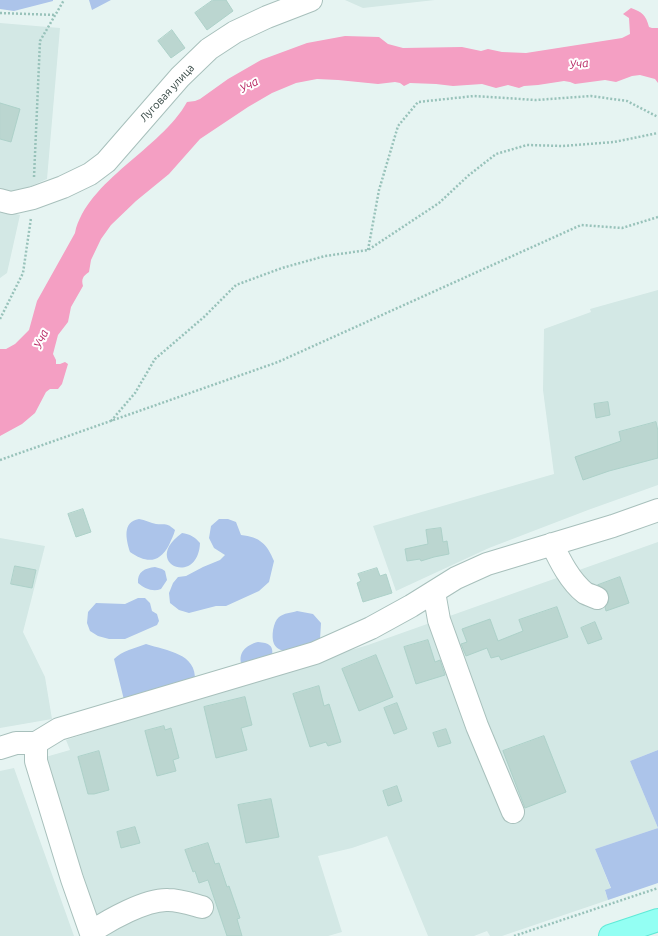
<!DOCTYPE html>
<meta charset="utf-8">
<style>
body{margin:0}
canvas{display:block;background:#e6f4f2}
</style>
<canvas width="658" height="936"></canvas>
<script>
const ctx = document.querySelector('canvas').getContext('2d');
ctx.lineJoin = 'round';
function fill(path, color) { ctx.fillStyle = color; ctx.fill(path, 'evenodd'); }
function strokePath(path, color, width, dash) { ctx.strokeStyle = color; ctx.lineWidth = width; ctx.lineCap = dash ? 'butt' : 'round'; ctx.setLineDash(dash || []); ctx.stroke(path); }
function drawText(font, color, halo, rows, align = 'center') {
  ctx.font = font + ' Ubuntu,sans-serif'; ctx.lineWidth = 4; ctx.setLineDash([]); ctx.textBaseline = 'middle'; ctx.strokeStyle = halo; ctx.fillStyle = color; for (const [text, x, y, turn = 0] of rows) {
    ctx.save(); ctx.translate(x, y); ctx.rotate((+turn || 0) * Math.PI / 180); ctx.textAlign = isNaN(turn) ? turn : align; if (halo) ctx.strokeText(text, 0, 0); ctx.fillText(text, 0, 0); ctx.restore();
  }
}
const residential = new Path2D(`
 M345 0H435L363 8Z
 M0 23 60 28 47 179 13 194 0 191Z
 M0 210 20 215 7 273 0 278Z
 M658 290V485L588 510 489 548 396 591 373 526 554 474 543 390 544 329 591 312 590 309Z
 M0 538 45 546 23 632 45 677 52 719 0 728Z
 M658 542V750L630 761 658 828 595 849 611 889 605 891 608 900 502 936H490L487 931 474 936H428L387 836 352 848 318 856 342 932 328 936H102L42 758 70 750 66 740 257 678 368 645Z
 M14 768 74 936H0V771Z`);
const green = new Path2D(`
 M0 0H53V1L14 11 0 9Z
 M89 0H111L92 10Z
 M139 519C145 520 151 523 156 524 166 525 166 522 175 530 174 535 171 540 169 545 159 564 146 563 130 552 126 539 122 522 139 519Z
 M219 519H228L236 522 241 535C260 537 267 544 274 561L269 582 259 591 226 606H216L189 613 179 610 170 603 169 593 173 583 178 577 186 576 203 567 220 560 225 555 214 548 209 538 211 526Z
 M182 533C190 534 195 537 200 543 198 588 140 563 182 533Z
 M155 567 162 569 165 571 167 580 161 589C153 592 145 589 138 583 137 572 145 568 155 567Z
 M138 598H145L150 603 152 611 157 614 159 621 157 625 125 639H109L98 636 90 631 87 623 88 612 96 603 125 604Z
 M297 611 313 614 321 623 320 640 290 653C284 651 277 650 274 644 271 637 273 622 279 617 284 613 291 613 297 611Z
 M258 642C269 643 274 645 272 657L242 666C237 653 246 645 258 642Z
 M146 644C167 651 197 653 195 681L124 700 114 659C122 651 135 648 146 644Z
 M658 750V883L608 900 605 890 611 888 595 849 658 828 630 761Z`);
const water = new Path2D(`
 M631 8C642 12 646 15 649 27L652 28H658V83L655 79 640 75 632 76 616 82 605 80 575 84 570 82 564 81 538 85 524 86 519 88 508 85 496 88 482 84 453 86 436 84 410 83 404 86 400 83 395 82 378 84 338 80 317 79 296 83 272 93 248 107 200 139 169 174 136 201 111 225 101 239 91 260 89 272C83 276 81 279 83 286L71 307 68 322 58 335 53 354 56 360V364H60L65 362 68 364 62 384 58 389H50L46 392 35 413 22 424 0 436V349H6L15 344 29 330 37 301 75 233C87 180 161 149 187 102L195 101 200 99 228 79 261 60 307 43 345 36 379 37 388 44 403 48 462 47 481 51 488 49 502 52 526 53 622 38 630 34 629 18 623 14Z`);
const building = new Path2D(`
 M213 0H226L233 11 207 30 195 13Z
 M172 30 185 48 171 58 158 41Z
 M0 103 20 109 11 142 0 139Z
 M608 402 610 415 596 418 594 404Z
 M656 422 658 431V458L609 471 583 480 575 457 621 441 619 432Z
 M83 509 91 532 76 537 68 514Z
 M441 528 443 542 447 541 449 554 434 557 421 561 420 559 407 561 405 549 428 544 426 530Z
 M15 566 36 570 32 588 11 584Z
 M377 568 380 576 386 574 392 593 363 602 357 583 361 581 358 574Z
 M620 577 629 603 606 611 605 607 608 603 609 597 607 591 598 585Z
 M557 607 568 637 501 660 499 656 491 658 487 648 466 656 461 644 467 642 462 629 490 619 498 641 523 631 519 620Z
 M595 622 602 639 588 644 581 628Z
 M428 640 435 662 440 660 445 675 416 684 404 647Z
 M376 655 393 697 359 711 342 669Z
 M319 686 324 706 329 704 341 742 328 746 326 742 310 747 293 694Z
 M245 697 252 725 241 728 247 750 216 758 204 707Z
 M397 703 407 729 394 734 384 708Z
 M164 726 165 730 171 728 179 758 173 760 176 771 157 776 145 731Z
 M446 729 451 743 438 747 433 733Z
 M544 736 566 792 525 808 503 751Z
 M99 751 109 790 94 794H88L78 757Z
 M397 786 402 801 388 806 383 791Z
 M271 799 279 837 246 843 238 805Z
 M135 827 140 843 121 848 117 832Z
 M208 843 215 864 219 863 227 887 229 886 240 918 237 919 242 936H227L208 880 199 883 195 871 193 872 185 850Z`);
const path = new Path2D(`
 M0 13 56 15
 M34 177 40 41 64 0
 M368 250 379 190 398 126 418 102 474 96 536 100 591 96 627 101 658 117
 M0 319 23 273 31 218
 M111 421 135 393 155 359 204 317 236 285 282 268 325 256 368 250 439 203 469 175 496 154 527 145 563 146 614 142 658 133
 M0 460 278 362 581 225 622 228 658 217
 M514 936 658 888`);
const minor = new Path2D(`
 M0 200 11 203 33 198 63 187 90 174 106 162 180 77 209 49 235 32 267 17 311 0
 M552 544C560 561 570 581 585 593 589 595 593 596 597 598
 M434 592 439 620 477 726 513 812
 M36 743V761L72 879 92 936
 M0 748 16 743H36L59 729 315 653 371 628 411 606 456 578 487 564 613 526 658 510
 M91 932C109 920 146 899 168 900 179 900 191 904 202 907`);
const major = new Path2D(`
 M610 936 658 920`);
const streetNames = [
 ["Луговая улица",167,93,-47]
];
const waterNames = [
 ["Уча",579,64,-7],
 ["Уча",249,85,-28],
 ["Уча",41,339,-66]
];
fill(residential, '#d3e8e5');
fill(green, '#acc4ea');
fill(water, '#f49fc3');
fill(building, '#bbd6d0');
strokePath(building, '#add1c9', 1);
strokePath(minor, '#a8c0bc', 24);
strokePath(major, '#5eead7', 24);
strokePath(path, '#98c2ba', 2.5, [2, 2]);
strokePath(minor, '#fff', 22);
strokePath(major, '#93fff3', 22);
drawText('11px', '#354743', '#fff', streetNames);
drawText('italic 12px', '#b82863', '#fff', waterNames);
</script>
